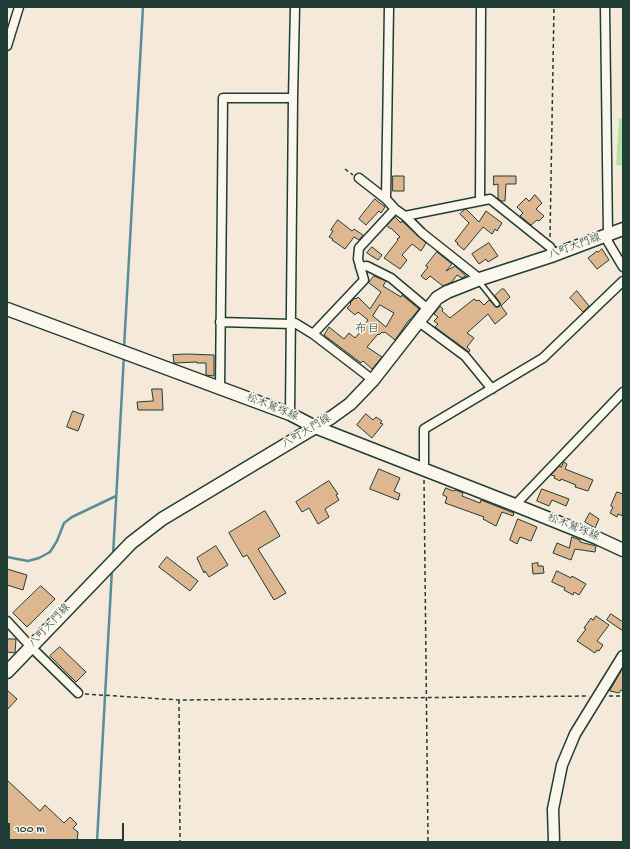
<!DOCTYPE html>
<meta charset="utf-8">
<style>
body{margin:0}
#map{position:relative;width:630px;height:849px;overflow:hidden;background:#f5ead9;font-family:"Gochi Hand",sans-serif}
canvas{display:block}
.frame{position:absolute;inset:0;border:8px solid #1f3d34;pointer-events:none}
.scale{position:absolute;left:8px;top:823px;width:116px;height:18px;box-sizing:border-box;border:2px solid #1f3d34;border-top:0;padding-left:5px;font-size:12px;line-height:14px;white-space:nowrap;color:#1f3d34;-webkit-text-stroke:3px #fbf7ec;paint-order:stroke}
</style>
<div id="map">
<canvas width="630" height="849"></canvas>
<div class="frame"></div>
<div class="scale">100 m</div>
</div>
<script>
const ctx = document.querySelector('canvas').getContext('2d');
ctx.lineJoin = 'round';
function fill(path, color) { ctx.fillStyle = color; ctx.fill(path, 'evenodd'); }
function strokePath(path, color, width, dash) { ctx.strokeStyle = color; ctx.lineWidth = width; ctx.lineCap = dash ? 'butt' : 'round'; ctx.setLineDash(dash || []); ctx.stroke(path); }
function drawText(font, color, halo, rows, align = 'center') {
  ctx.font = font + ' "Gochi Hand","Klee One",sans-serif'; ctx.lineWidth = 3; ctx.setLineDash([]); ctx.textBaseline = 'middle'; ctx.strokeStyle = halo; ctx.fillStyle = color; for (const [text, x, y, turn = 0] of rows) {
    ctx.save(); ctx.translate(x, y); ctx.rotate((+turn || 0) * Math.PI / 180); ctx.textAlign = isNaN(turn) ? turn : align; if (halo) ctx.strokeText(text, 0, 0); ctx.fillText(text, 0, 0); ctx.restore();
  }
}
const green = new Path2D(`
 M619 118 623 119V166L616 165Z`);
const stream = new Path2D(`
 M124 348 143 7
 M113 556 124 355
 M7 557 28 561 39 558 50 552 57 541 64 523 72 517 116 496
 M97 842 112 569`);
const building = new Path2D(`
 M393 176H404V191H393Z
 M494 176H516V184H506L505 201H501L498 198V184L494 185Z
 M535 195 542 203 536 209 544 216 539 221 537 220 531 225 520 216 523 213 517 207 526 198 529 201Z
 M375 199 385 207 381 213 379 211 366 225 359 219Z
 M466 209 479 222 486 211 502 223 497 231 495 229 492 234 483 227 464 250 457 244 458 243 455 241 469 223 460 214Z
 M395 217 401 223 402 221 426 243 421 251 412 244 402 255 407 260 400 269 384 258 398 240 397 239 400 237 391 228V229L387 226Z
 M338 220 352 231 354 229 363 235 359 240 354 237 345 249 332 240 333 239 329 237 333 231 331 230Z
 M489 243 498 256 488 262 486 259 479 264 472 254Z
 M372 247 382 255 378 260 367 253Z
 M602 249 609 260 597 269 588 258 597 251 598 252Z
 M437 252 452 264 446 271 455 266 466 276 462 278 457 275 452 282 443 286 430 276 426 280 421 276 428 267 426 266Z
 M374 276 386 281 383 286 401 297 402 295 419 309 410 320H409L395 340 385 332 384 333 382 332 379 335 378 334 367 347 382 357 372 369 363 361 361 363 324 335 329 327 344 339 349 333 355 338 366 325 364 324 368 320 358 312 355 315 347 308 351 304 350 303 355 298 356 299 358 297 370 309 381 292 369 283ZM380 305 394 313 386 327 373 316Z
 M502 289H504L510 297 501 306 507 314 495 324 488 314 467 333 474 338 467 347 470 350 469 352 435 327 438 324 434 321 438 317 434 314 440 306 443 309 442 311 450 318 474 299 477 301 479 300 484 305 489 300 495 306 498 307 500 306V303L495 296Z
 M577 291 589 306 583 312 570 298Z
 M187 354 214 355V376L206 375V363H197V362L174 363 173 355Z
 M152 389H162L163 410H138L137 402 153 401Z
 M73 411 84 415 78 431 67 427Z
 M366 414 373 420 376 417 382 421 380 423 383 424 372 438 357 425Z
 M564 462 567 464 565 469 593 480 588 491 575 487 576 485 561 479 560 481 554 478 555 476 551 475 559 466 561 467Z
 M379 469 400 478 394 491 400 494 398 500 370 489Z
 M329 481 338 494 336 495 339 500 325 509 329 517 318 524 309 508 302 512 296 502Z
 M446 488 453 491 456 490 463 493 462 496 480 503 481 500 514 513 513 516 502 512 496 526 483 519 484 517 445 503 447 497 443 495Z
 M542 489 569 499 566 506 552 500 549 506 537 501Z
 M617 492 623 494V516L618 514 617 517 610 513 613 507 611 506Z
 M265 511 280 536 258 549 286 593 274 600 247 555 243 557 229 533Z
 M590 513 599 519 595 528 585 522Z
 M518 519 537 527 531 541 520 537 517 544 510 540Z
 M572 537 580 540V542L596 546 595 552 575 549 571 560 553 553 557 543 569 548Z
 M216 546 228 565 209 577 205 571 204 573 197 558Z
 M167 557 198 581 190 591 159 567Z
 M538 563V566H543L544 573 533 574 532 564Z
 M7 569 27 575 23 590 7 585Z
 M557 571 571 578 572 576 586 584 579 595 574 592 573 595 564 590 565 588 552 582Z
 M41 586 55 599 27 627 13 613Z
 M611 614 623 622V631L607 620Z
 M596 616 609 625 597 641 603 645 599 651 597 650 595 653 577 641 586 629 584 628 591 618 593 620Z
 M7 639H16L15 653 7 652Z
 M60 647 86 672 76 682 50 656Z
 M623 668V691L621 690 619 693 610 691Z
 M7 690 17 699 7 710Z
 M7 780 40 811 45 805 64 823 70 817 77 824 73 828 78 832 77 842H11L7 838Z`);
const path = new Path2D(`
 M345 169 353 175
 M550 237 554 7
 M424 480 428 842
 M85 694 179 700 589 696
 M609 696H623
 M179 700 180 842`);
const service = new Path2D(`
 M478 282 481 284 497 304`);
const minor = new Path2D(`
 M605 7 608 235V242L623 267
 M7 46 19 7
 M359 178 386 199 395 209 405 216 422 233 480 279
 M386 199 389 7
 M480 201 481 7
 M405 216 490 199 550 247 554 255
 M360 267 367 266 391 278 428 309
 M220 322 291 324
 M291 322 295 323 313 334
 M419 322 465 356 492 389
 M373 380 313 334 364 280 358 259 359 248 395 209
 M220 388 223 98H293
 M290 414 293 98 295 7
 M424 470V429L543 358 623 281
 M515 505 623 392
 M7 621 31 647 78 693`);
const tertiary = new Path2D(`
 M554 842 553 809 562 765 575 734 623 656`);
const secondary = new Path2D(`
 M7 309 290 414 315 427 515 505 597 538 623 550
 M7 672 131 543 162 519 332 417 350 404 373 380 437 298 447 292 480 279 554 255 623 229`);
const streetNames = [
 ["八町大門線",575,247,-20],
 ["松木鷲塚線",272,408,22],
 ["八町大門線",307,432,-31],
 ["松木鷲塚線",573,528,22],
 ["八町大門線",50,626,-47]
];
const neighbourhoodNames = [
 ["布目",367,330]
];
fill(green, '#b5e3a2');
strokePath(stream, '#578f99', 2.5);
fill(building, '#deb68f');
strokePath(building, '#1f3d34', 1);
strokePath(service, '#1f3d34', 7);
strokePath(minor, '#1f3d34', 11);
strokePath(tertiary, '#1f3d34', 13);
strokePath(secondary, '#1f3d34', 15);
strokePath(path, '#1f3d34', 1.5, [4, 3]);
strokePath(service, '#fbf7ec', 4);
strokePath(minor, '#fbf7ec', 8);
strokePath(tertiary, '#fbf7ec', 10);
strokePath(secondary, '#fbf7ec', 12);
drawText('11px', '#1f3d34', '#fbf7ec', streetNames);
drawText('12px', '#1f3d34', '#fbf7ec', neighbourhoodNames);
</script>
